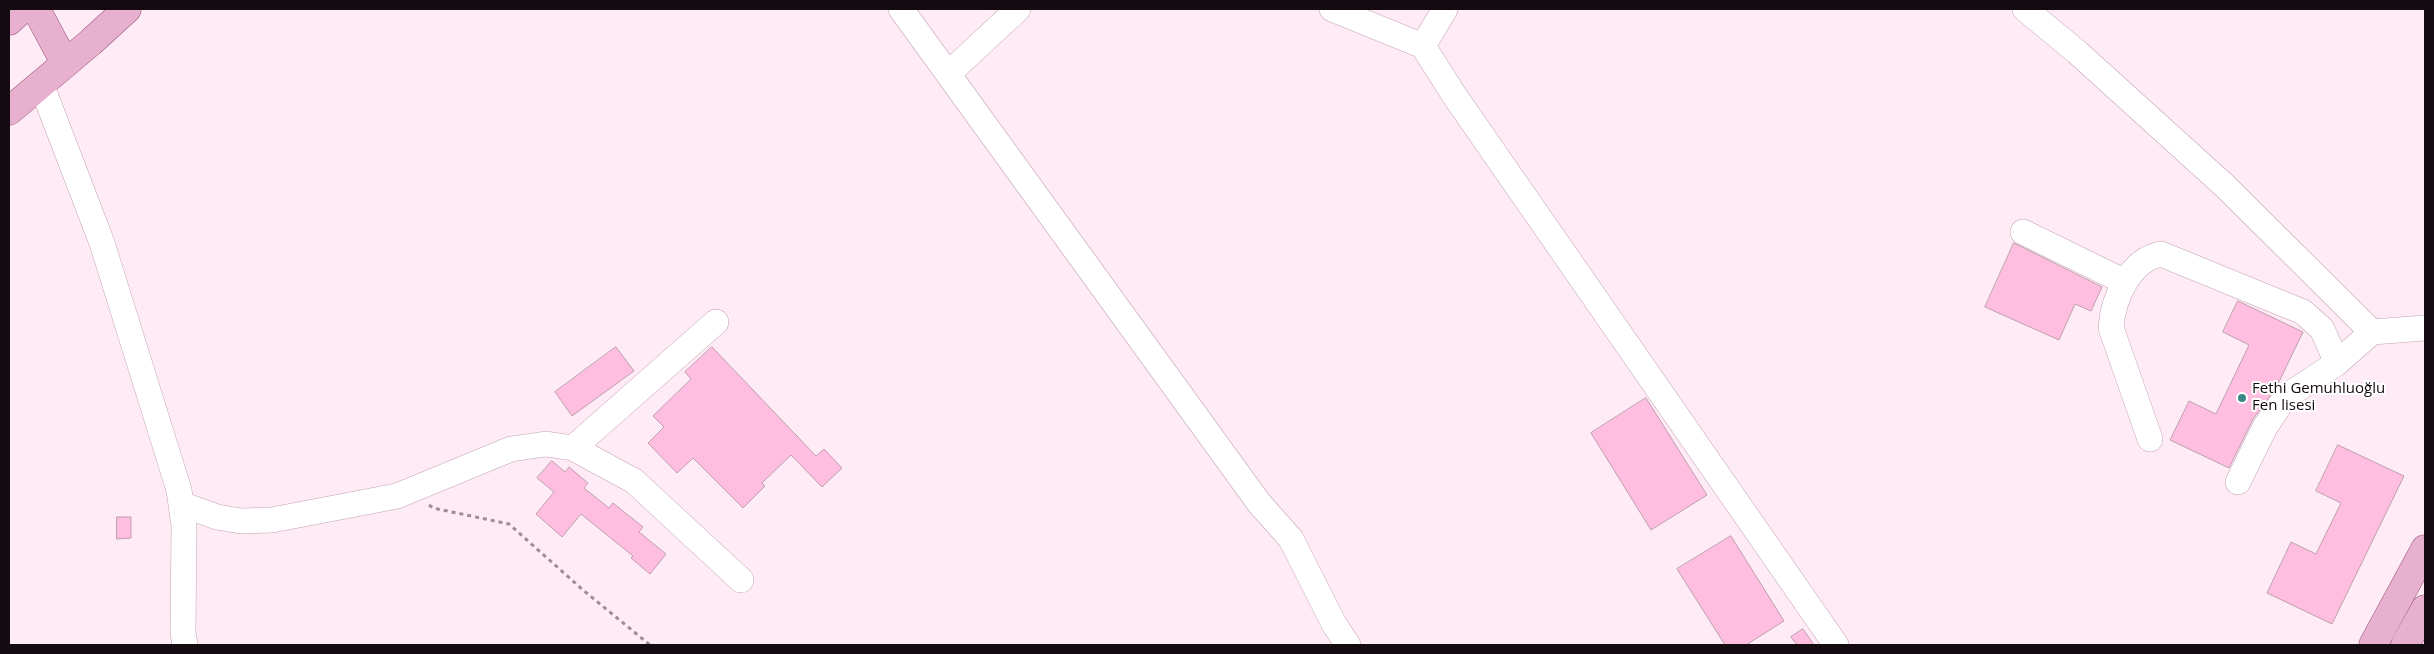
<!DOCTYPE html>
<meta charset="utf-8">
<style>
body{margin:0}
#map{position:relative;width:2434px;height:654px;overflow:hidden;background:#ffebf5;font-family:"Open Sans",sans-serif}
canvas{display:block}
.frame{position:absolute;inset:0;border:10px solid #140b10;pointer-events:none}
</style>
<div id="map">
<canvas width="2434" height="654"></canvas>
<div class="frame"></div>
</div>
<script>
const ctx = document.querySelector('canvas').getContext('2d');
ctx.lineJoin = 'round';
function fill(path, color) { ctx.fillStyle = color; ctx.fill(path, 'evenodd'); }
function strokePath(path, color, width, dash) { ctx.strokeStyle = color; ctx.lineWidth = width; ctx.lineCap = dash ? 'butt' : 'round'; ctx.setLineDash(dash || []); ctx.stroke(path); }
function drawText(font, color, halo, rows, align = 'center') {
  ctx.font = font + ' "Open Sans",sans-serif'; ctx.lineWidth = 4; ctx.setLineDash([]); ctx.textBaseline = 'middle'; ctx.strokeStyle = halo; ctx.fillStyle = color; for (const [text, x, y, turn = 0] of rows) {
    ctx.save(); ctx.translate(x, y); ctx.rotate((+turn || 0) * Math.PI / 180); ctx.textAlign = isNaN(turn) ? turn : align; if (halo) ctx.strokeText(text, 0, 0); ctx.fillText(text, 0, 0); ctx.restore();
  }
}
const building = new Path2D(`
 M2014 243 2102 287 2091 311 2075 304 2059 340 1985 307Z
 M2238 301 2303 332 2276 388 2253 419 2229 468 2170 440 2189 401 2216 414 2249 345 2223 332Z
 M616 347 634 371 572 416 555 392Z
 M712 347 816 456 824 449 842 468 822 487 791 455 762 483 765 486 743 508 693 458 677 473 648 443 664 427 653 416 691 379 685 372Z
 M1646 398 1707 495 1651 530 1591 433Z
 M2338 445 2404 476 2332 624 2267 593 2291 542 2316 554 2341 503 2316 491Z
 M552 461 565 472 569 467 588 483 584 488 609 508 613 503 643 527 639 532 666 554 650 574 631 558 633 556 581 514 562 537 536 514 554 492 537 478Z
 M117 517H131V538L117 539Z
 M1731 536 1784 621 1746 645H1725L1677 569Z
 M1803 629 1814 645H1797L1791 637Z`);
const path = new Path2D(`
 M429 505 433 508 509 524 583 590 650 645`);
const minor = new Path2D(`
 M901 9 1259 503 1291 539 1334 624 1348 645
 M1332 9 1423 46 1454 95 1836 645
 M2025 9 2077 52 2226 187 2372 332 2425 328
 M1423 46 1445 9
 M948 74 1018 9
 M41 84 102 243 179 490 184 526 183 633 185 645
 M2023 232 2125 282
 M2150 439 2111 328C2113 298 2130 260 2161 254L2303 312 2322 329 2337 363
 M573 448 716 322
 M2238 482 2265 427 2282 402 2293 392 2337 363 2372 332
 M181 504 217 517 241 521 272 520 397 496 511 449 546 444 573 448 634 481 741 580`);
const major = new Path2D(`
 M36 9 65 63
 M9 21 22 9
 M9 111 91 42 127 9
 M2373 645 2425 549
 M2405 645 2425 609`);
const markers = [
 [2242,398,5,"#3d8687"]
];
const poiNames = [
 ["Fethi Gemuhluoğlu",2252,389],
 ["Fen lisesi",2252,406]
];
fill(building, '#ffbee0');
strokePath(building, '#bc9fad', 1);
strokePath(minor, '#c1a3b2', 26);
strokePath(major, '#945477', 29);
strokePath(path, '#9d8d95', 3, [4, 4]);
strokePath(minor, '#fff', 25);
strokePath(major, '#e8b0cf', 28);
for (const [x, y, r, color] of markers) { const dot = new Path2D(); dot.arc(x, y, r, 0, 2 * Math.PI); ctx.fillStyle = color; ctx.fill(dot); strokePath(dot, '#fff', 2); }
drawText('15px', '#140b10', '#fff', poiNames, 'left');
</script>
